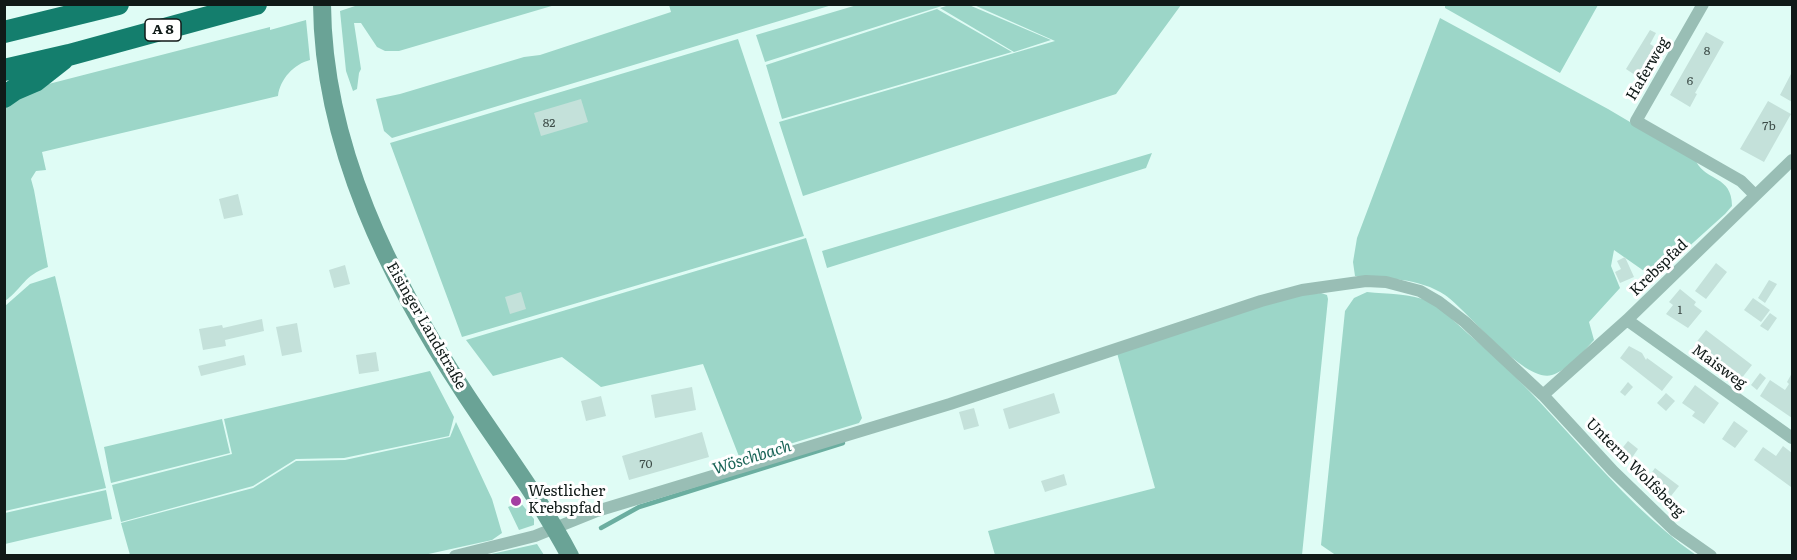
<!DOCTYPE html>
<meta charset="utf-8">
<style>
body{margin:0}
#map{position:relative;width:1797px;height:560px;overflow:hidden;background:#dffcf5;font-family:Literata,serif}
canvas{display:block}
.frame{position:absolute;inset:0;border:6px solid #101a18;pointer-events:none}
</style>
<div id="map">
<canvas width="1797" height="560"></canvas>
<div class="frame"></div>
</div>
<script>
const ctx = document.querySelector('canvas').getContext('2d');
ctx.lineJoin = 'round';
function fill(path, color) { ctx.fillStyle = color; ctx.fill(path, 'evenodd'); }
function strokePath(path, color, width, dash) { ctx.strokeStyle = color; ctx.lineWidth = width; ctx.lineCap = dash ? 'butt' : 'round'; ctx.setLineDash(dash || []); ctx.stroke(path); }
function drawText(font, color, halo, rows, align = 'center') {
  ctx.font = font + ' Literata,serif'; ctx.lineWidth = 6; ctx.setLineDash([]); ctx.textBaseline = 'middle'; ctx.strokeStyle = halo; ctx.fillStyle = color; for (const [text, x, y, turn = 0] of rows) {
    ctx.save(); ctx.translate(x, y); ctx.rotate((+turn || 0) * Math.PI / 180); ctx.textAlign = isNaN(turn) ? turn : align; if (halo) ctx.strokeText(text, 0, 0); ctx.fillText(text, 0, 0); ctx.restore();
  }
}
const green = new Path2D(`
 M361 4H555V5L399 51H385L377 47 361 23H354L361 69 359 73 357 89 353 91 346 71 340 11Z
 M952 4 969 5 1051 40 1014 52 940 8Z
 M669 5H832L392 138 384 131 376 99 400 94 524 57 540 55 671 12Z
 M857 5H945L765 62 756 35Z
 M974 5H1181L1116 94 803 196 779 122 1055 41Z
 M1445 5V4L1598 5 1560 73 1445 8Z
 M937 9 1012 52 782 119 766 65Z
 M1440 18 1608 109 1696 161C1706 182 1732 175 1732 206L1725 214 1654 278 1614 250 1611 266 1620 288 1589 322 1594 340C1583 352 1568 370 1552 375 1525 384 1467 310 1445 295 1420 278 1384 278 1355 276L1353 262 1357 238Z
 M306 20 310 60C294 64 280 79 278 96L42 152 46 170 36 171 31 179 34 190 48 267C23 276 24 287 5 301V103L33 88 270 27V30Z
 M738 39 804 236 462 337 390 143Z
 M1152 153 1146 168 827 268 822 251Z
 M806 238 862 418 859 423 740 459 703 364 601 387 562 357 493 376 466 340Z
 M55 276 106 488 5 511V306L30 284Z
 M1367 292C1387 294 1411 293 1430 302 1443 309 1460 327 1472 337 1552 403 1611 495 1696 555L1337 556 1321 545 1345 311 1354 298Z
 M1321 293 1327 295 1328 299 1302 555H995L988 531 1155 488 1117 353 1265 305 1302 295Z
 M430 371 454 417 449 436 344 458 296 459 253 486 121 522 112 485 232 454 224 419Z
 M222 419 230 453 111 483 104 447Z
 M456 422 492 499 502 533 492 540 424 555H130L121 523 253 488 296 461 345 460 450 437Z
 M106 490 112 519 5 544V513Z
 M520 502 534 519V525L519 530 508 507Z
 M537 544 544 555H487Z`);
const stream = new Path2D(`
 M601 528 639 507 843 443`);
const building = new Path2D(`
 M1650 30 1656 33 1650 44 1660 50 1641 79 1626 69Z
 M1706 32 1724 42 1695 93 1697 94 1690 107 1670 95Z
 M1792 72V102L1780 95Z
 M581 99 588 122 541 136 534 113Z
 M1768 101 1791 114 1764 162 1740 149Z
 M238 194 243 215 224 219 219 199Z
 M1625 257 1634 277 1620 283 1615 272 1621 269 1617 261Z
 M1716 263 1727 272 1706 299 1695 291Z
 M345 265 350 284 334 288 329 270Z
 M1769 280 1777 284 1765 303 1758 298Z
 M1680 289 1696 302 1694 305 1702 311 1688 328 1666 314 1673 305 1669 302Z
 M521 292 526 309 510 314 505 297Z
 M1753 298 1770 310 1761 322 1744 310Z
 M1770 313 1777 318 1768 331 1760 326Z
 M262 319 264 331 225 340 226 346 203 350 199 329 222 325 223 328Z
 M297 323 302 352 282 356 276 327Z
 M1706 330 1752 365 1741 379 1695 344Z
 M1629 346 1642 353 1646 360 1647 358 1673 377 1662 391 1620 358Z
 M376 352 379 371 359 374 356 355Z
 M244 355 246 365 201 376 198 366Z
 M1760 373 1766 378 1757 390 1751 385Z
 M1792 373V418L1760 396 1770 380 1785 390 1789 384 1787 382Z
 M1628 382 1633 387 1625 396 1620 392Z
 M1695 385 1719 403 1704 424 1692 416 1695 412 1682 403Z
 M692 387 696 410 655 418 651 395Z
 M1054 393 1060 413 1009 429 1003 409Z
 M1666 393 1675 401 1666 411 1657 403Z
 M601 396 606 416 586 421 581 401Z
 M974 408 979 426 964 430 959 412Z
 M1734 421 1748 431 1735 448 1722 439Z
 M702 432 709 457 629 480 622 456Z
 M1628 441 1638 449 1631 459 1620 451Z
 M1783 446 1792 453V469L1791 472 1792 474V484L1791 487 1754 460 1763 447 1776 456Z
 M1655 468 1679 486 1671 496 1647 479Z
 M1064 474 1067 485 1045 492 1041 481Z`);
const street = new Path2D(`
 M1703 4 1636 121 1741 181 1755 195
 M1627 320 1792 438
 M1543 395 1627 320 1792 160
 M455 556 535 536 597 511 950 404 1261 301 1302 290 1366 281 1386 282 1420 291 1439 302 1465 322 1543 395 1613 471 1674 530 1711 556`);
const secondary = new Path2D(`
 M322 4C323 146 390 280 466 395 501 448 540 499 570 556`);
const highway = new Path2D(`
 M4 32 118 4
 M4 70 69 55 256 4
 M4 97 14 90 35 81 63 59`);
const markers = [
 [516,501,6,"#a43ea2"]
];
const numberNames = [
 ["8",1707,51],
 ["6",1690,81],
 ["82",549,123],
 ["7b",1769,126],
 ["1",1680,310],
 ["70",646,464]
];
const shields = [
 [163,30,36]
];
const shieldNames = [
 ["A 8",163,30]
];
const streetNames = [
 ["Haferweg",1648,69,-60],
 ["Krebspfad",1659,268,-44],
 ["Eisinger Landstraße",426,326,60],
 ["Maisweg",1719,367,36],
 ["Unterm Wolfsberg",1635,468,45]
];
const poiNames = [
 ["Westlicher",528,492],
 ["Krebspfad",528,509]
];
const waterNames = [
 ["Wöschbach",752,458,-17]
];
fill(green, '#9cd6c8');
strokePath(stream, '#6baea0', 4.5);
fill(building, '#c4e1da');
strokePath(street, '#99beb5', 12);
strokePath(secondary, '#6aa396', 18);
strokePath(highway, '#147e6d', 22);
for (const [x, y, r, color] of markers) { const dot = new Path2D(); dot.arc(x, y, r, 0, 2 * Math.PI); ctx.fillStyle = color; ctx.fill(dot); strokePath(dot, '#fff', 2); }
drawText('12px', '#3d4c48', null, numberNames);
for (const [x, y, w] of shields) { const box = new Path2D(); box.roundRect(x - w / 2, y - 11, w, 22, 4.5); ctx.fillStyle = '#fff'; ctx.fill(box); strokePath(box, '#101a18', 1.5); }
drawText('bold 14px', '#101a18', null, shieldNames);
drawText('15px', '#101a18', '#fff', streetNames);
drawText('15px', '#101a18', '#fff', poiNames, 'left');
drawText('italic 16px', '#1b6558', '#fff', waterNames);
</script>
